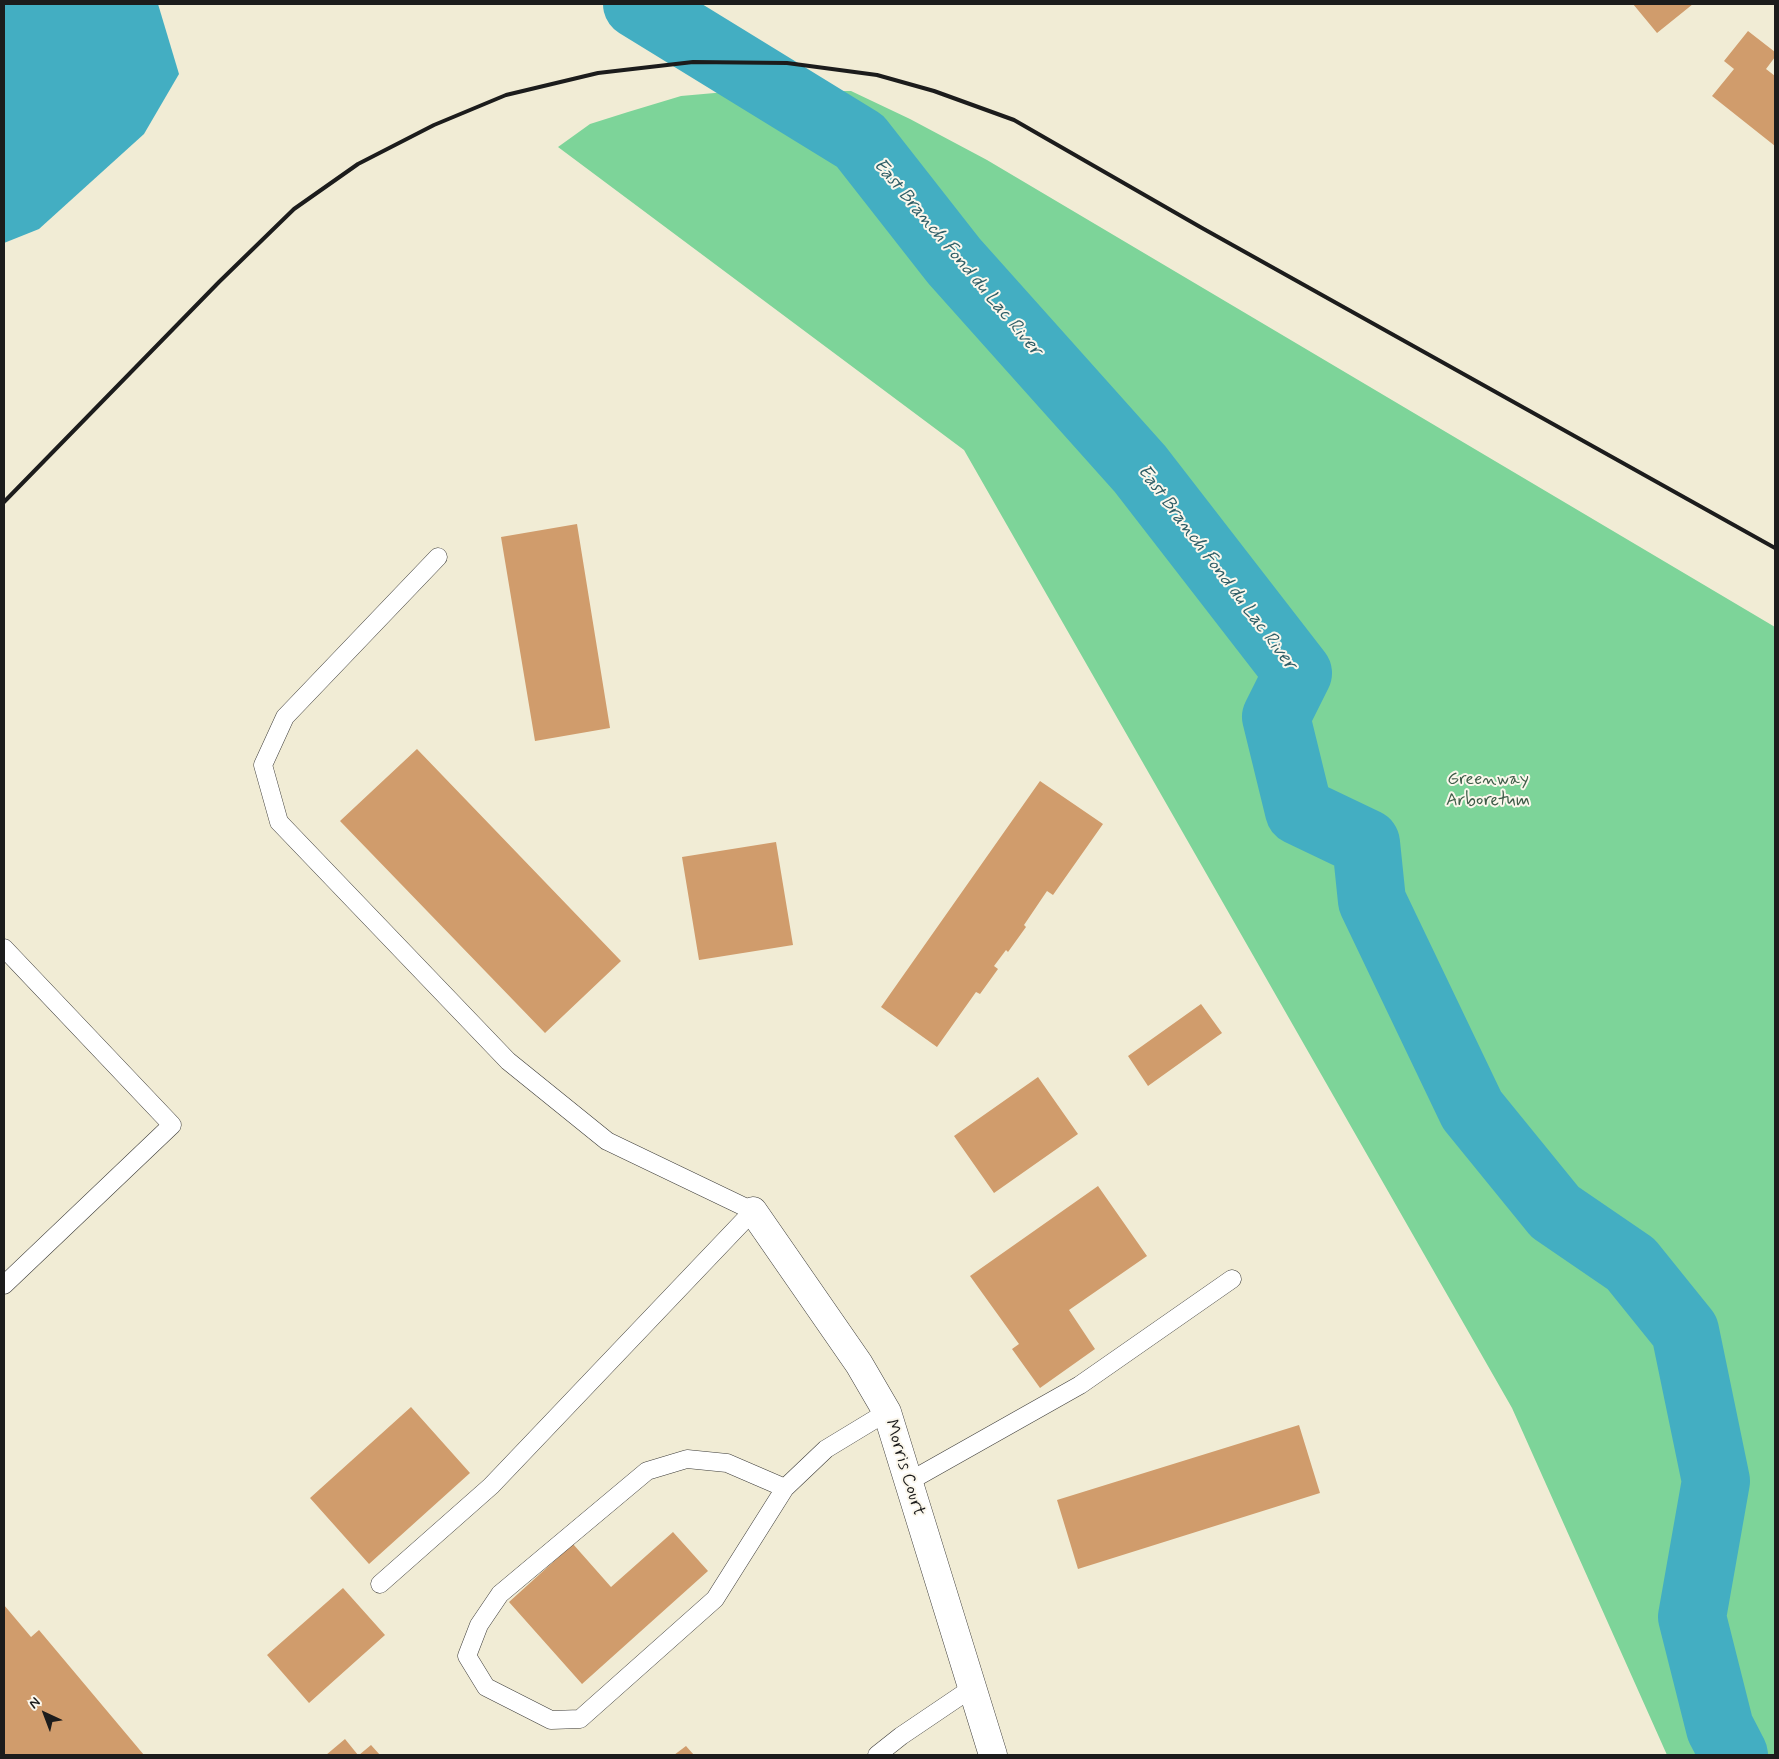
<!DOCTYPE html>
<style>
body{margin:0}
#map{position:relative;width:1779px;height:1759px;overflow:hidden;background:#f1ecd5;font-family:Mynerve,sans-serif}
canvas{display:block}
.frame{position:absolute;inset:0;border:5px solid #1c1c1c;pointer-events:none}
.north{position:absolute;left:20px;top:1689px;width:50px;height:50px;-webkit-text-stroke:4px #fbf7ec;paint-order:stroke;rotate:317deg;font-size:14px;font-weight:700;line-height:20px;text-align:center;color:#1c1c1c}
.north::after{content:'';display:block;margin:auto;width:18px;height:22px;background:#1c1c1c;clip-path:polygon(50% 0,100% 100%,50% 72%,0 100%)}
</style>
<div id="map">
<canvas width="1779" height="1759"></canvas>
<div class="frame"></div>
<div class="north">N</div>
</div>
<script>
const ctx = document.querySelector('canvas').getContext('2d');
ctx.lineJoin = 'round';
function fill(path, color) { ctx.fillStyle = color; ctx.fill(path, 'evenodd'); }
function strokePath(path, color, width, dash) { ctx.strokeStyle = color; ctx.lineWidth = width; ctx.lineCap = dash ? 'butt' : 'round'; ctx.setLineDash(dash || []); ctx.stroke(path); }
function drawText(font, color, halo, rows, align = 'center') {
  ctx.font = font + ' Mynerve,sans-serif'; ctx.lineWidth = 4; ctx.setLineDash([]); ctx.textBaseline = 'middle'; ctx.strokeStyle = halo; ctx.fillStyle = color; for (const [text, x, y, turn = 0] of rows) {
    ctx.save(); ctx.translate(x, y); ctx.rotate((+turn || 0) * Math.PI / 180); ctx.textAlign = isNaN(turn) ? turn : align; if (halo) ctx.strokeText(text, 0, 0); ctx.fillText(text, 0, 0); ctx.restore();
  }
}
const green = new Path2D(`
 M737 91H851L910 119 987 160 1775 627V1755H1667L1512 1408 964 450 558 147 590 124 628 112 681 96Z`);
const water = new Path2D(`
 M4 4H158L179 74 144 134 39 229 4 243Z`);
const river = new Path2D(`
 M637 4 860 141 954 261 1140 469 1298 673 1276 717 1299 811 1366 843 1372 901 1472 1110 1555 1212 1631 1264 1685 1331 1716 1481 1692 1617 1720 1728 1734 1755`);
const building = new Path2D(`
 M1633 4H1693L1657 33Z
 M1748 31 1775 52V57L1766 69 1775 76V146L1712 96 1734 69 1724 61Z
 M577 524 610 728 535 741 501 537Z
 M417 749 621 961 545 1033 340 821Z
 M1040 781 1103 824 1053 895 1047 891 1024 925 1026 927 1008 952 1006 950 994 966 998 969 980 994 976 992 937 1047 881 1007Z
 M776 842 793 945 699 960 682 857Z
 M1201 1004 1222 1033 1148 1086 1128 1056Z
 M1038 1077 1078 1134 994 1193 954 1136Z
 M1098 1186 1147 1256 1069 1310 1095 1349 1040 1388 1012 1349 1019 1344 970 1276Z
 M411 1407 470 1473 369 1564 310 1498Z
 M1299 1425 1320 1493 1078 1569 1057 1500Z
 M673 1532 708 1571 582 1684 509 1602 573 1544 611 1587Z
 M343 1588 385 1635 309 1703 267 1655Z
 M4 1605 31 1637 39 1630 144 1755H4Z
 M345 1739 358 1755H326Z
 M371 1745 380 1755H359Z
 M686 1746 694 1755H674Z`);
const service = new Path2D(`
 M4 948 172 1125 4 1285
 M908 1482 1080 1385 1232 1279
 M785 1488 727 1463 687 1459 647 1471 500 1594 479 1625 467 1656 486 1687 551 1720 580 1719 715 1599 785 1488 826 1449 887 1412
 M380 1584 491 1486 753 1211 607 1141 508 1061 279 822 263 765 285 717 438 557
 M877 1755 901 1736 972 1688`);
const minor = new Path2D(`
 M753 1211 859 1364 887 1412 993 1755`);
const rail = new Path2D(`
 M4 502 219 282 294 209 358 164 434 125 506 95 598 73 693 62 787 63 877 75 934 91 1014 120 1202 228 1775 548`);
const parkNames = [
 ["Greenway",1488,780],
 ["Arboretum",1488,801]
];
const streetNames = [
 ["Morris Court",904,1468,73]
];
const waterNames = [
 ["East Branch Fond du Lac River",957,258,50],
 ["East Branch Fond du Lac River",1216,568,53]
];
fill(green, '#7dd499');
fill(water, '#43aec2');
strokePath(river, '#43aec2', 68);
fill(building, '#d09c6c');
strokePath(service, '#3c3b38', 19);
strokePath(minor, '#3c3b38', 29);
strokePath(service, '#fff', 18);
strokePath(minor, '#fff', 28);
strokePath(rail, '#1c1c1c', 4);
drawText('18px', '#3e5c48', '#fbf7ec', parkNames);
drawText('18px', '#1c1c1c', '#fbf7ec', streetNames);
drawText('italic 19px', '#2e5e67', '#fbf7ec', waterNames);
</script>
